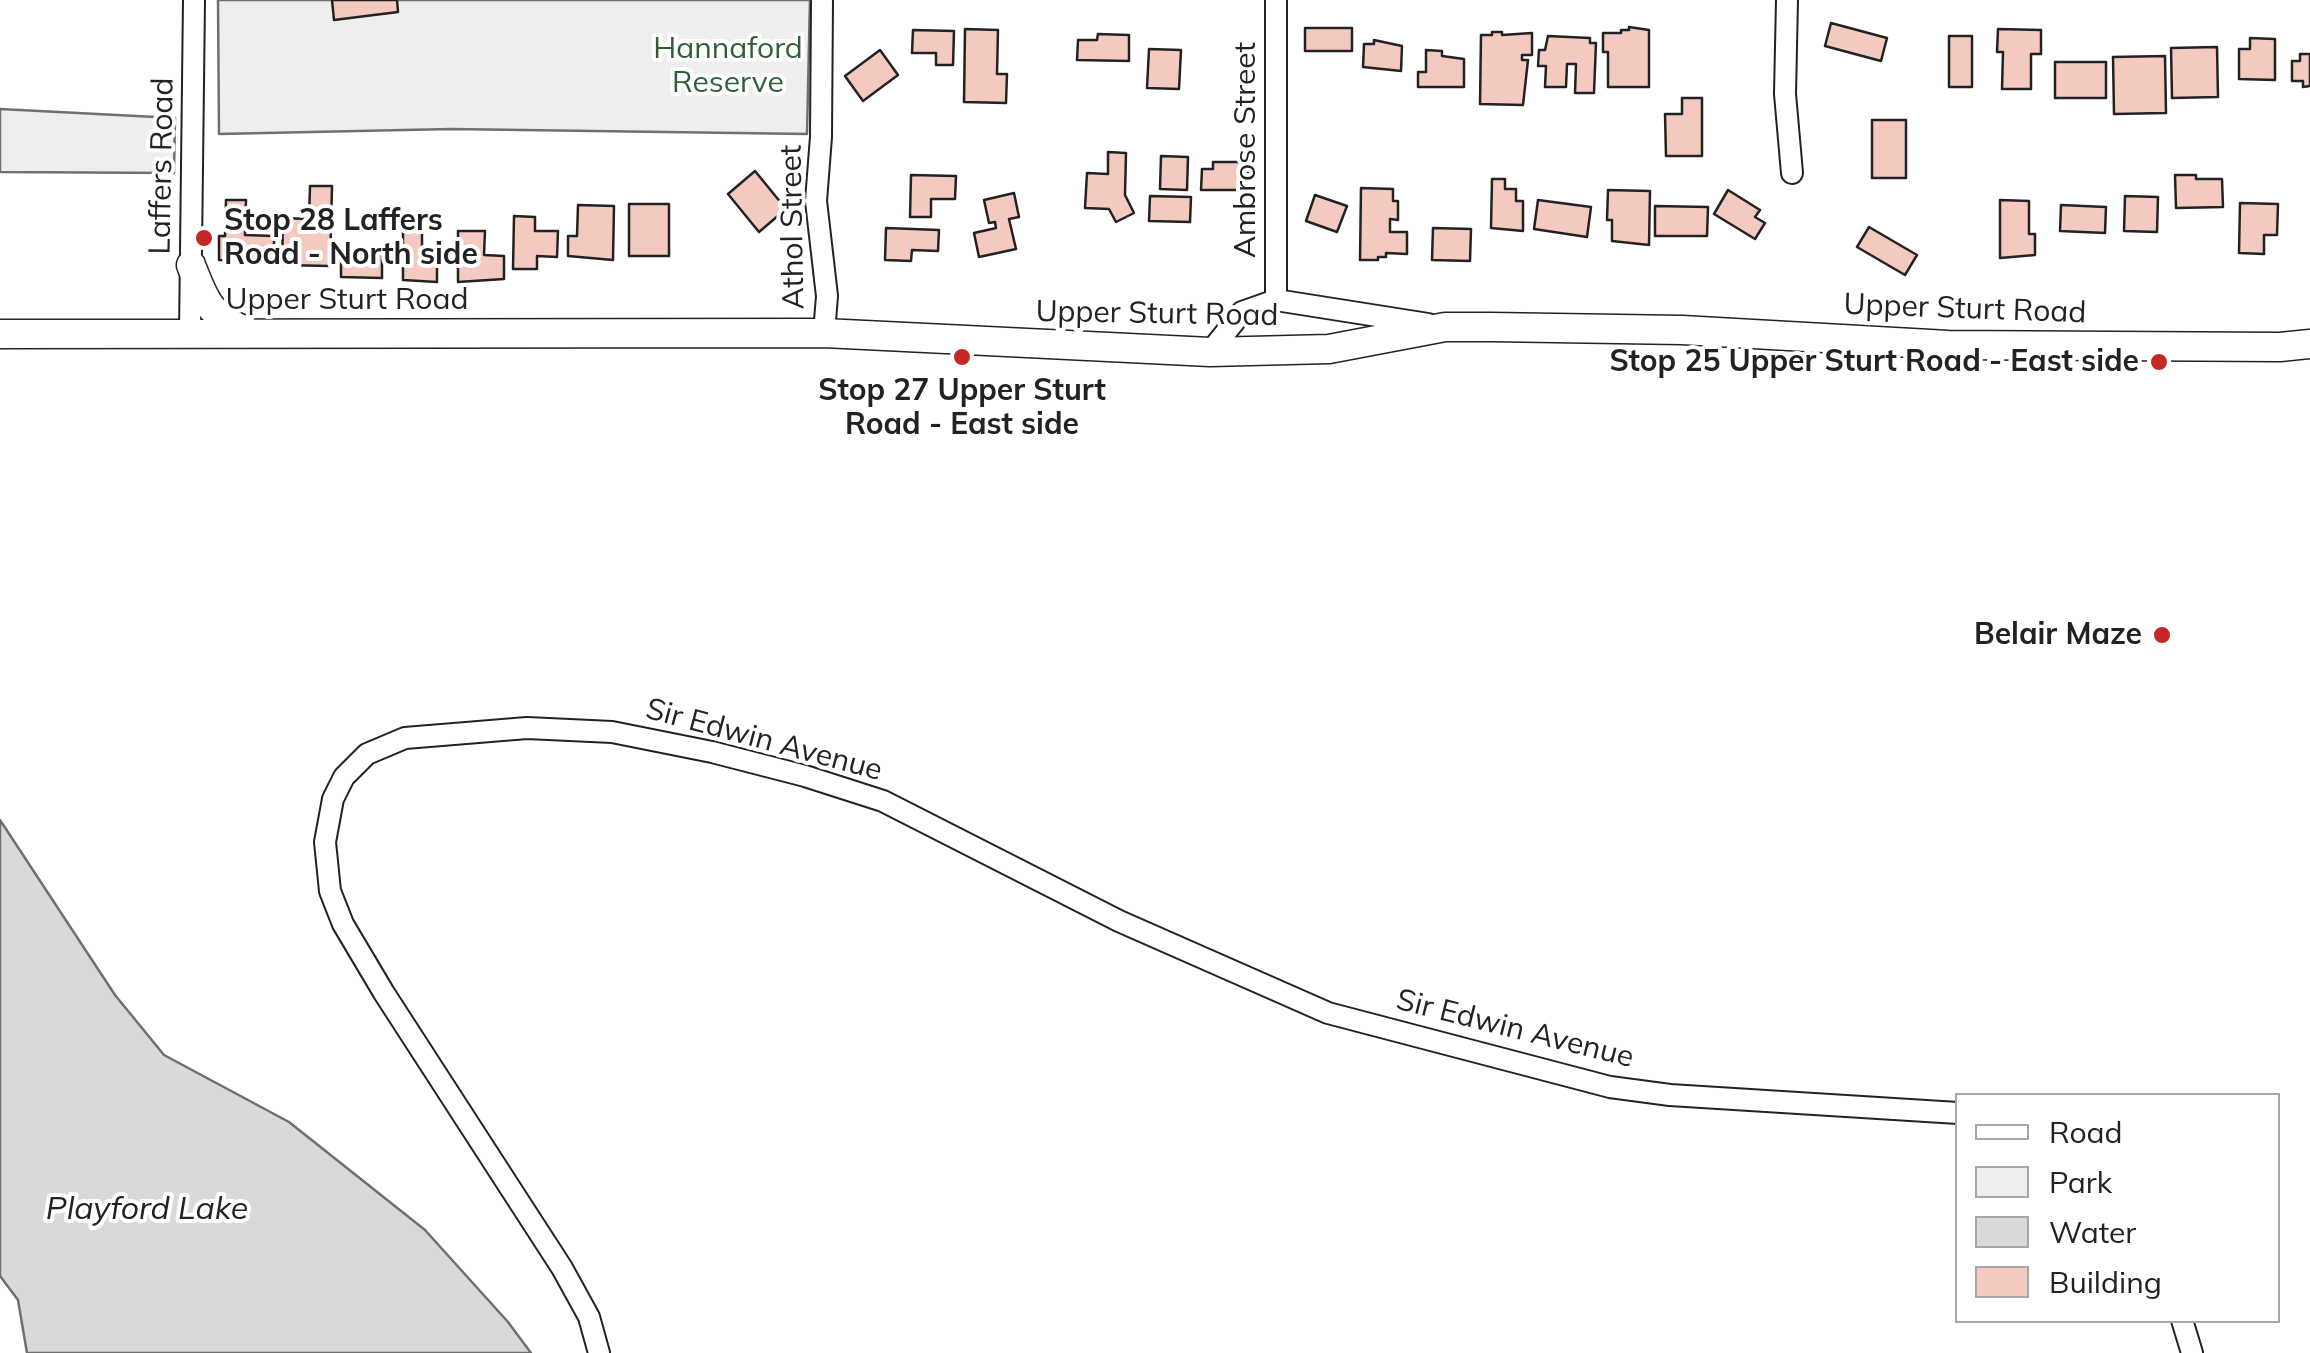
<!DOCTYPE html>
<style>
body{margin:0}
#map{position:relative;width:2310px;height:1353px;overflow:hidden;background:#fff;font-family:Mulish,sans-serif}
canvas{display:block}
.legend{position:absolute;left:1955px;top:1093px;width:325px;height:230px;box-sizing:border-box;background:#fff;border:2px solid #a7a7a7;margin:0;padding:12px 18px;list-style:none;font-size:30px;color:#222}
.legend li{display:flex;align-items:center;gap:20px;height:50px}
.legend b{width:50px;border:2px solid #a7a7a7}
</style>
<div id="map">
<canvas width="2310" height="1353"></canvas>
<ul class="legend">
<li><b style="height:12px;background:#fff"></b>Road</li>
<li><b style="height:28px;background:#eee"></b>Park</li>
<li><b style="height:28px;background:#d9d9d9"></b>Water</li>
<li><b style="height:28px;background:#f3c9c0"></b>Building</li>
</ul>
</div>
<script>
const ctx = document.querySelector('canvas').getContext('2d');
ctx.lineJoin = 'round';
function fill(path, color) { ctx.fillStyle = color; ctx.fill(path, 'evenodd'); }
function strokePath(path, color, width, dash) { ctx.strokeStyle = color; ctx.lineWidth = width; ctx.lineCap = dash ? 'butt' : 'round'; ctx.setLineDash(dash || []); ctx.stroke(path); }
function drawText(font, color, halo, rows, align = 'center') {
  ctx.font = font + ' Mulish,sans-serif'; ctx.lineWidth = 8; ctx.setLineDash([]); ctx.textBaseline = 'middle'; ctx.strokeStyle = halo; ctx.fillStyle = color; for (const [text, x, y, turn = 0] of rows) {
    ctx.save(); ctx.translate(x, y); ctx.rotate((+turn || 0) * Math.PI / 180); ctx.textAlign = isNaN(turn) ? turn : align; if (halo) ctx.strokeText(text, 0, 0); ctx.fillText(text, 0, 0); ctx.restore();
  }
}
const green = new Path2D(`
 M218 0H810L807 134 451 129 219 134Z
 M0 109 175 118 174 173 0 172Z`);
const water = new Path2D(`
 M0 820 115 995 164 1055 289 1122 425 1230 508 1322 531 1353H27L18 1300 0 1276Z`);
const building = new Path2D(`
 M332 0H397L398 12 334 20Z
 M1831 23 1887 38 1881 61 1825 46Z
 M1629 27 1649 30V87H1608V52H1603V33H1621V30H1629Z
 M1305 28H1352V51H1305Z
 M965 29 998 30 997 74H1007L1006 103 964 102Z
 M1998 29 2041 30V54H2031V89H2002L2003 52H1997Z
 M913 30 954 31 953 65H936V53H912Z
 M1492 32H1502V35L1532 33V55H1522V60H1528L1523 105 1480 104 1481 35H1492Z
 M1098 34 1129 35V61L1077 60 1078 40H1097Z
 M1548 36 1590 38V43H1596L1594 93H1575L1576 64H1567L1566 87H1545L1546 66H1538L1539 50H1545Z
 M1949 36H1972V87H1949Z
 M2250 38 2275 39V80L2239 79V49H2250Z
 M1374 40 1402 46 1401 71 1363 67 1364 44H1374Z
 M2217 47 2218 97 2172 98 2171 48Z
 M1149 49 1181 50 1179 89 1147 88Z
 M880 50 898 75 863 101 845 76Z
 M1426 50 1442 51V56L1464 59V87H1418V72H1426Z
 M2300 54H2310V86L2303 87V81H2292V61H2300Z
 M2165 56 2166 113 2114 114 2113 57Z
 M2055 62H2106V98H2055Z
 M1682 98H1702V156H1666L1665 114H1682Z
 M1872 120H1906V178H1872Z
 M1108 152 1126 153 1125 195 1134 213 1116 222 1109 209 1085 208 1087 173 1108 174Z
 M1161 156 1188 157 1187 190 1160 189Z
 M1213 162H1248V190H1201L1202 169H1213Z
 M755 171 786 209 759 232 728 194Z
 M911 175 956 176 955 199H931V217H910Z
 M2175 175H2196V179H2222L2223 207 2176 208Z
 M1492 179H1505V189H1516V201H1523V231L1491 228Z
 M310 186H332L330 266 282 265 283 218 309 219Z
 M1361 188 1393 189V201H1398V220L1390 219V232H1407V254L1386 253V257H1378V260H1360Z
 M1608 190 1650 191 1649 245 1612 241V220H1607Z
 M1728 190 1760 210 1755 217 1765 223 1755 239 1714 214Z
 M1014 193 1019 217 1009 219 1016 249 979 257 974 233 996 228 995 222 989 223 984 200Z
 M1315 195 1347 206 1337 232 1306 221Z
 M1150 196 1191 197 1190 222 1149 221Z
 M2125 196 2158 197 2157 232 2124 231Z
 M226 200H246L245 235 274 236V261L219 260V236H225Z
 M1538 200 1591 207 1587 237 1534 229Z
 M2000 200 2029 201V234H2035V255L2000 258Z
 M2240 203 2278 204 2277 235H2264V254L2239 253Z
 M629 204H669V256H629Z
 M578 205 614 206 613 260 568 256V236H577Z
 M2061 205 2106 207 2105 233 2060 231Z
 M1655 206 1708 207 1707 236H1655Z
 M514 216 535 217V231H558L557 257 537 256V269H513Z
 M403 225 422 226V249H437V282L403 280Z
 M1869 227 1917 255 1905 275 1857 247Z
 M886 228 939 230 938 251 912 250 911 261 885 260Z
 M1433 228 1471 229 1470 261 1432 260Z
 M458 231H485L484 255 504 256V279L458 282Z
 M341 254H382V278L341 277Z`);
const minor = new Path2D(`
 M822 0 821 137 816 201 827 296 824 333
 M1276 0V300L1428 324
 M1787 0 1785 94 1792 173
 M190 333 194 0
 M1210 352 1242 312 1276 300
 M2182 1320 2192 1353
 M599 1353 589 1317 562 1268 384 993 343 924 330 891 325 842 333 799 344 777 367 754 405 738 527 728 612 732 712 752 805 776 883 801 1119 921 1328 1013 1610 1087 1670 1095 1958 1113`);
const major = new Path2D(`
 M191 265C204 299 210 317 246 331
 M0 334 824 333 1210 352 1329 349 1445 327H1491L1682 330 1948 345 2280 347 2310 344`);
const markers = [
 [204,238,10,"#c62828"],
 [962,357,10,"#c62828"],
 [2159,362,10,"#c62828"],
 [2162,635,10,"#c62828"]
];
const parkNames = [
 ["Hannaford",728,49],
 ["Reserve",728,83]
];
const streetNames = [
 ["Ambrose Street",1246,150,-90],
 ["Laffers Road",162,166,-89],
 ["Athol Street",793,227,-91],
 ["Upper Sturt Road",347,300],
 ["Upper Sturt Road",1965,309,2],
 ["Upper Sturt Road",1157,314,1],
 ["Sir Edwin Avenue",764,740,15],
 ["Sir Edwin Avenue",1515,1029,14]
];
const poiNames = [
 ["Stop 28 Laffers",224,221,"left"],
 ["Road - North side",224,255,"left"],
 ["Stop 25 Upper Sturt Road - East side",2139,362],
 ["Stop 27 Upper Sturt",962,391,"center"],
 ["Road - East side",962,425,"center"],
 ["Belair Maze",2142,635]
];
const waterNames = [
 ["Playford Lake",147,1209]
];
fill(green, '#eee');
strokePath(green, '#6f6f6f', 2.5);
fill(water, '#d9d9d9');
strokePath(water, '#6f6f6f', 2.5);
fill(building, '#f3c9c0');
strokePath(building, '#222', 2.5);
strokePath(minor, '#222', 24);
strokePath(major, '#222', 31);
strokePath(minor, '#fff', 20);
strokePath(major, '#fff', 28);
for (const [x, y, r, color] of markers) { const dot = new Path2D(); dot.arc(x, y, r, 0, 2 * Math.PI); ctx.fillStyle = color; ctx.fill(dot); strokePath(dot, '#fff', 4); }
drawText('30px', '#2f5e38', '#fff', parkNames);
drawText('30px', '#222', '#fff', streetNames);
drawText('bold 30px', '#222', '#fff', poiNames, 'right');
drawText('italic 32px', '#222', '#fff', waterNames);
</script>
